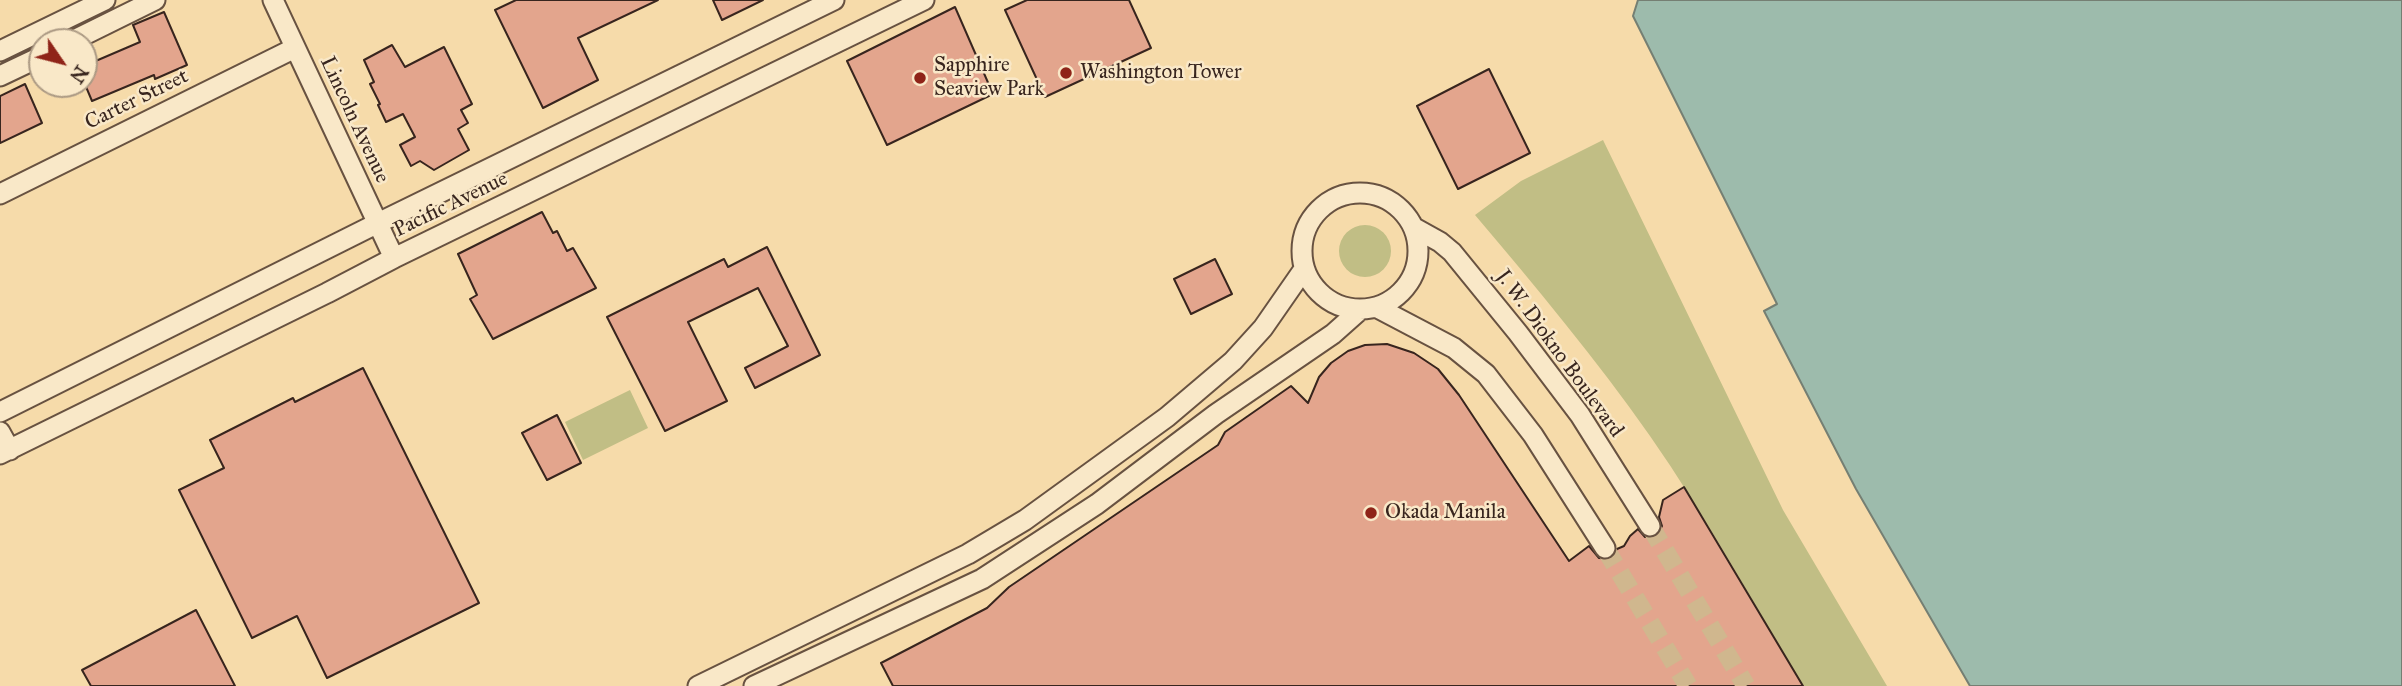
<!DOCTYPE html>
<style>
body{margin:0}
#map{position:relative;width:2402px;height:686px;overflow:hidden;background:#f6dbaa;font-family:"IM FELL Great Primer",serif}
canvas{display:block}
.north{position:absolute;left:28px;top:28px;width:70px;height:70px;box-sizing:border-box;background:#f9e8c8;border:2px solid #ac9a84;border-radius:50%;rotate:125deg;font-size:19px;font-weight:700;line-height:28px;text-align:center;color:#38251e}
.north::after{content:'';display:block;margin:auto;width:24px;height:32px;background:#8f2418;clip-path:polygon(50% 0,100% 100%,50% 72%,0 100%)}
</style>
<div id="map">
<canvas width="2402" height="686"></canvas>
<div class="north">N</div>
</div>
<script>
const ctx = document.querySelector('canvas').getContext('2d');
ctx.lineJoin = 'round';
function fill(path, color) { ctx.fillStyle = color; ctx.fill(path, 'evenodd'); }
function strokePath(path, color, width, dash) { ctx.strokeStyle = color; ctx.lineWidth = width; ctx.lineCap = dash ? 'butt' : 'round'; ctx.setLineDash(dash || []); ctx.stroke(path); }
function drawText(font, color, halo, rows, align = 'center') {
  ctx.font = font + ' "IM FELL Great Primer",serif'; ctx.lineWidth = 5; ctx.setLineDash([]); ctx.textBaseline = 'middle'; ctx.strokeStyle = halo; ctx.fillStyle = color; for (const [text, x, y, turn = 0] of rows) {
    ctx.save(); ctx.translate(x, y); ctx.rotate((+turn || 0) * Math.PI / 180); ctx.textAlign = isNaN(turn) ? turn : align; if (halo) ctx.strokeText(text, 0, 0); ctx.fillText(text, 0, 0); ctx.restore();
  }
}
const green = new Path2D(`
 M1603 140 1783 510 1887 686H1803C1753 603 1706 516 1650 436 1596 359 1536 287 1475 215L1521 181Z
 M1339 251a26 26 0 1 1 52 0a26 26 0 1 1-52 0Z
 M630 390 648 428 583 460 565 422Z`);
const water = new Path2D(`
 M1638 0H2402V686H1970L1856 489 1764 311 1777 304 1633 16Z`);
const building = new Path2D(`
 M516 0H658L578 38 598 80 543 108 495 10Z
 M713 0H763L722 20Z
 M1027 0H1129L1151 48 1045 97 1005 10Z
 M955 7 993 94 887 145 847 61Z
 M164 12 187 65 155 79 154 75 92 101 84 82V66L140 42 133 25Z
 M392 45 405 67 444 47 472 104 461 110 468 123 458 129 469 150 434 170 420 161 411 166 400 145 415 137 403 114 386 122 378 105 380 104 370 84 374 82 364 60Z
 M1489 69 1530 153 1458 189 1417 106Z
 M25 84 42 123 0 143V96Z
 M542 212 553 233 557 231 567 251 573 248 596 288 493 339 470 299 477 295 458 254Z
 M767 247 820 355 755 388 745 368 788 346 758 288 688 322 727 401 665 431 607 317 724 259 728 267Z
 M1215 259 1232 294 1191 314 1174 279Z
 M1387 344 1414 353 1438 369 1459 395 1569 561 1589 546 1599 558 1611 559 1617 549 1624 546 1630 536 1638 529 1645 537H1656L1662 526 1659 517 1663 500 1684 487 1803 686H893L881 663 987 608 1009 587 1218 445 1225 432 1291 386 1308 403 1319 377 1331 363 1348 351 1365 345Z
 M363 368 479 603 327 678 297 616 252 638 179 490 224 468 210 440 293 398 295 402Z
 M557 415 581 463 547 480 522 433Z
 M196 610 235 686H91L82 670Z`);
const minorTunnel = new Path2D(`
 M1650 526 1746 686
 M1605 548 1688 686`);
const minor = new Path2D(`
 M273 0 394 258
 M70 42 155 0
 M0 51 105 0
 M0 76 42 56
 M1302 251a58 58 0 1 1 116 0a58 58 0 1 1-116 0Z
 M0 194 295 48
 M1413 227 1440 242 1452 252 1518 333 1580 415 1650 526
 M1376 307 1454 348 1486 374 1533 435 1605 548
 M0 412 378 223 834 0
 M0 432 10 450
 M0 454 327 293 394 258 924 0
 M698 686 968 554 1025 520 1167 417 1233 361 1263 328 1304 269
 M754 686 982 579 1097 504 1216 414 1333 334 1360 310`);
const markers = [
 [1066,73,7,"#8f2418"],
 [920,78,7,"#8f2418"],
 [1371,513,7,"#8f2418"]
];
const poiNames = [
 ["Sapphire",934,66],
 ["Seaview Park",934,90],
 ["Washington Tower",1080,73],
 ["Okada Manila",1385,513]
];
const streetNames = [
 ["Carter Street",137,100,-26],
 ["Lincoln Avenue",354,120,65],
 ["Pacific Avenue",451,205,-26],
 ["J. W. Diokno Boulevard",1559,354,54]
];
fill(green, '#c1be85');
fill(water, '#9dbbac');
strokePath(water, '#757f73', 2);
fill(building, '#e3a58d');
strokePath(building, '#38251e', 2);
strokePath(minorTunnel, '#d0b78e', 19, [19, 10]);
strokePath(minor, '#685241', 23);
strokePath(minor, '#f9e8c8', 19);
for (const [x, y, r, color] of markers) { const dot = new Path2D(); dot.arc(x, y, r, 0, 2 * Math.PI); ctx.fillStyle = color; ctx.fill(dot); strokePath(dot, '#f9e8c8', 2.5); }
drawText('21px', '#38251e', '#f9e8c8', poiNames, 'left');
drawText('21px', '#38251e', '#f9e8c8', streetNames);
</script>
